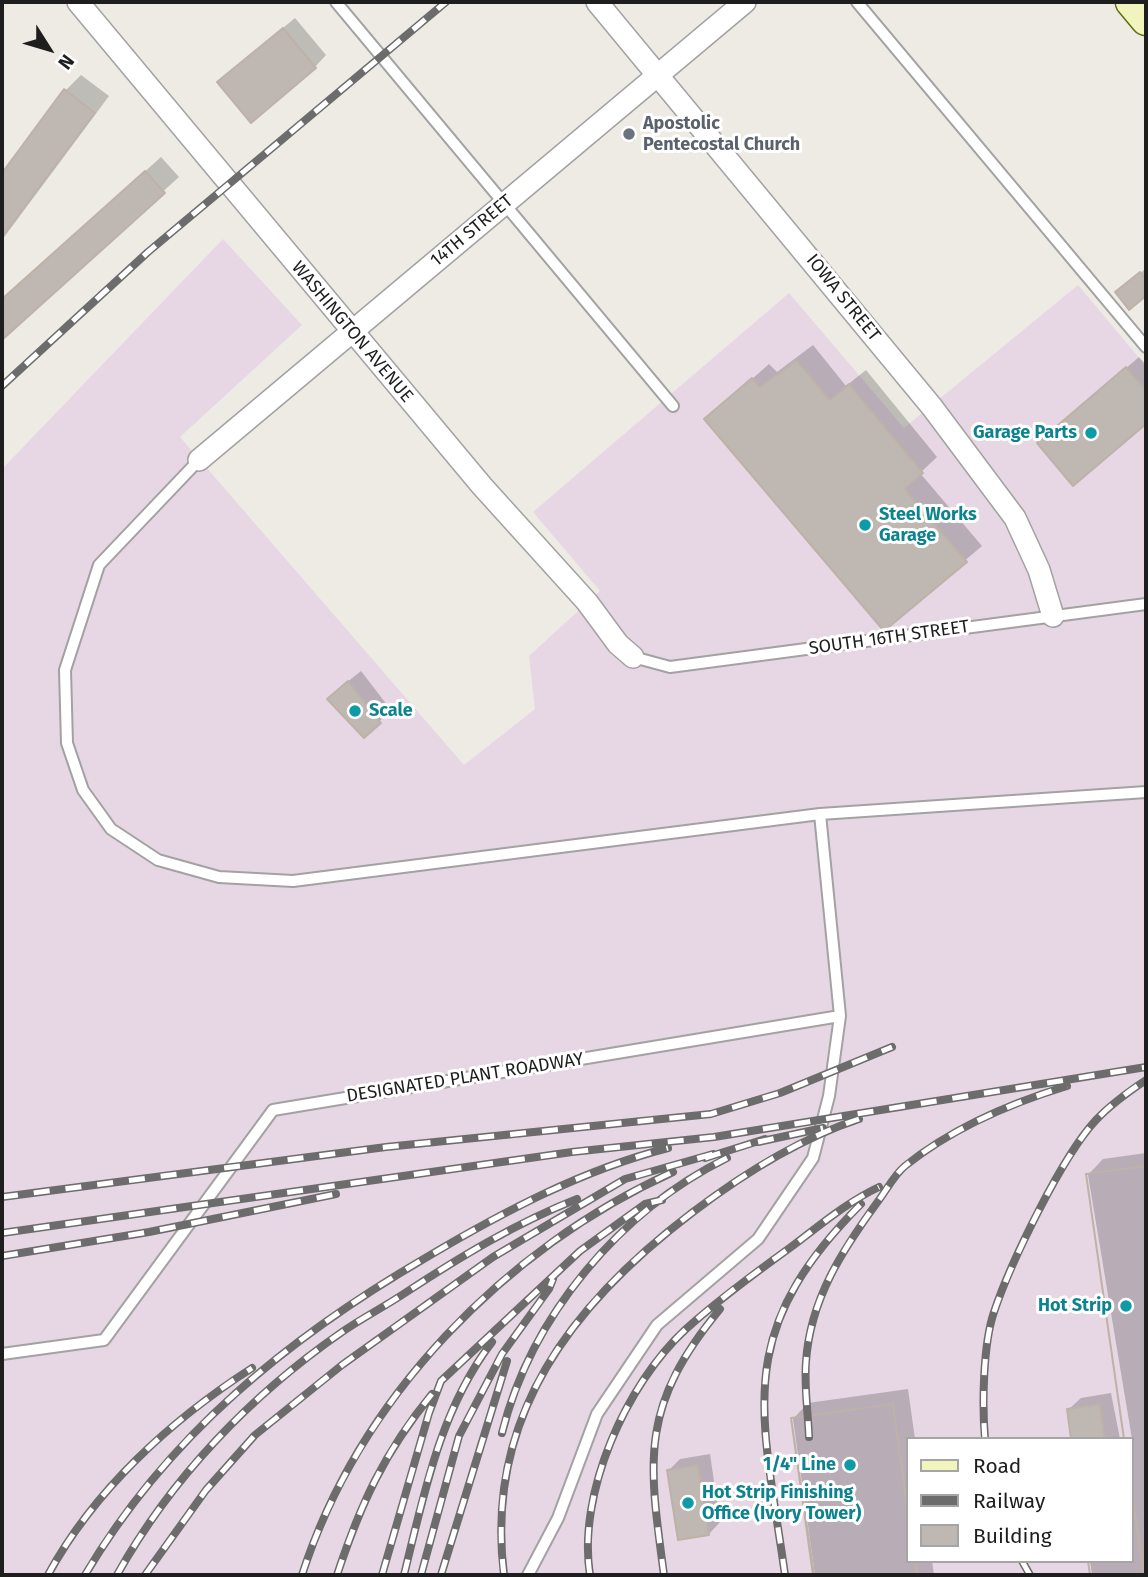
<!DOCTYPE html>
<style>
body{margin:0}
#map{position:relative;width:1148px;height:1577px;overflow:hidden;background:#eeebe5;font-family:"Fira Sans",sans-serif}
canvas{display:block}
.frame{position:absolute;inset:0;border:4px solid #1e1e1e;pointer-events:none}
.legend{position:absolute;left:906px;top:1437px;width:228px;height:126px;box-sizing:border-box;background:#fff;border:2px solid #a5a5a5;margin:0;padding:9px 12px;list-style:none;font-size:21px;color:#1e1e1e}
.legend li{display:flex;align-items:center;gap:14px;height:35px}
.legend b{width:35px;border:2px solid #a5a5a5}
.north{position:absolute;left:14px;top:14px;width:70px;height:70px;-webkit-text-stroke:5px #fff;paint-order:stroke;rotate:127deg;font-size:19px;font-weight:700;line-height:28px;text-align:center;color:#1e1e1e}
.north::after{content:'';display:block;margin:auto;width:24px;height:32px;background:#1e1e1e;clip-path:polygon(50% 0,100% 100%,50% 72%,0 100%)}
</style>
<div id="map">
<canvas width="1148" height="1577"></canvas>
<div class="frame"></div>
<ul class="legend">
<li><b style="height:9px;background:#f2f4bd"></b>Road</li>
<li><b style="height:9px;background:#6c6c6c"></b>Railway</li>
<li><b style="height:19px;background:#beb7b2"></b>Building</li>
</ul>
<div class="north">N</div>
</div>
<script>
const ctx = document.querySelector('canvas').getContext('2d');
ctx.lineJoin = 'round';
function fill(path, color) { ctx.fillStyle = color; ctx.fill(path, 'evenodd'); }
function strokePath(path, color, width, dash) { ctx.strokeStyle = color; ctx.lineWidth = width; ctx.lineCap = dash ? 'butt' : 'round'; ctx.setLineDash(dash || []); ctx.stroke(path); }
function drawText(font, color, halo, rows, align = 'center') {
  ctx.font = font + ' "Fira Sans",sans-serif'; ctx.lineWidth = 6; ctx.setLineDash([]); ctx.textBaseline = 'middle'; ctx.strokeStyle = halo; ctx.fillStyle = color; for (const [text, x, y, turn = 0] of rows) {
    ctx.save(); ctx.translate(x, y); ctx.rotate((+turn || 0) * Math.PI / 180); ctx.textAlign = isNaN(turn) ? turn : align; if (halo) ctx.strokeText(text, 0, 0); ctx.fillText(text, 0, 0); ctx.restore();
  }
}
const industrial = new Path2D(`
 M223 239 302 325 180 437 464 765 535 709 529 656 600 591 533 512 789 293 904 428 1078 285 1146 366V1575H2V469ZM908 1439H1132V1561H908Z`);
const shadow = new Path2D(`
 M295 18 326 55 315 67 231 71Z
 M81 75 109 96 2 240V176L65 91Z
 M161 157 179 177 2 337V300Z
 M1144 270 1146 294 1130 307 1121 289Z
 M813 345 846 386 866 370 937 457 920 473 982 546 884 629 707 419 769 364 777 372Z
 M1139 357 1146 365V422L1073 484 1039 443Z
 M361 671 391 710 364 736 341 687Z
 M1146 1153V1575H1092L1090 1561H1132V1439L1088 1175 1103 1159Z
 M908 1389 915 1439H908V1561H932L934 1575H815L793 1419 808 1403Z
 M1111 1393 1120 1439H1073L1069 1409 1081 1398Z
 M710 1454 720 1522 709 1534 668 1471 680 1459Z`);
const building = new Path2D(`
 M283 28 316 68 251 123 217 82Z
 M64 89 95 113 2 237V173Z
 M145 171 165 193 2 340V299Z
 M1140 272 1146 279V296L1129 310 1115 292Z
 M796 360 830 400 849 384 923 473 905 489 967 562 884 631 704 419 752 378 760 387Z
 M1126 367 1146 390V424L1073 486 1037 443Z
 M348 681 381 723 364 738 327 699Z
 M1146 1166V1575H1090L1088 1561H1132V1439H1124L1086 1174Z
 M1146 1166V1575H1144L1132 1496V1439H1124L1086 1174Z
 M893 1404 908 1513V1561H915L917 1575H813L791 1418Z
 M893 1404 908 1511V1561H915L918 1575H814L791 1418Z
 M1100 1404 1105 1439H1071L1067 1409Z
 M698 1465 709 1535 678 1540 667 1470Z
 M1132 1495 1145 1575H1090L1088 1561H1132Z`);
const service = new Path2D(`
 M336 2 673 406
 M857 2 1146 347
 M199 460 99 565 65 670 67 743 83 790 111 829 158 860 219 877 293 881 820 814 1146 792
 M633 657 670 667 1146 604
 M2 1354 104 1340 273 1110 840 1016 820 814
 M528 1575 558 1518 597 1414 657 1325 758 1239 813 1158 829 1096 840 1016`);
const minor = new Path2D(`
 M78 2 482 486 587 602 618 644 633 657
 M597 2 932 407 1015 518 1039 570 1053 616
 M199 460 745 2`);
const secondary = new Path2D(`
 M1131 2 1146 20`);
const rail = new Path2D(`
 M2 386 148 252 446 2
 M758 1142 823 1128
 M705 1158 765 1139
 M2 1197 386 1147 711 1114 780 1093 892 1047
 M2 1233 572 1152 714 1137 1146 1067
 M2 1256 149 1232 336 1194
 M502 1433C531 1316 620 1211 727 1158
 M809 1437C808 1412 804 1386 806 1362 810 1299 843 1249 879 1200 887 1189 895 1174 905 1166 951 1129 1011 1103 1067 1086
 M985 1439C982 1405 983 1344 994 1312 1010 1264 1062 1156 1096 1120 1111 1104 1128 1092 1146 1080
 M1022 1561 1030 1575
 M48 1575C94 1490 171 1420 252 1368
 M85 1575C168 1435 288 1338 427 1257 503 1212 582 1170 668 1148
 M117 1575C171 1478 251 1395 342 1332 362 1318 384 1307 405 1293 460 1257 516 1223 577 1199
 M145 1575 206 1490 255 1435 342 1365 493 1257 625 1179 713 1154
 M302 1575C359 1398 505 1248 673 1172
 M337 1575C361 1503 384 1453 432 1394
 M382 1575 429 1413 441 1381 580 1251 645 1204 662 1200
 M404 1575C424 1494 440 1410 492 1342
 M421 1575 459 1436 502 1354 549 1289 553 1279
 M441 1575 507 1361
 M504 1575C484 1416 573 1303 693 1212 743 1174 799 1139 859 1119
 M590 1575C577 1494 626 1384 686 1329 718 1300 755 1273 791 1247 819 1226 847 1202 879 1187
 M664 1575C648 1458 640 1406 720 1309
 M785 1575C762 1411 731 1334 861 1204`);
const markers = [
 [629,134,7,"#6b7280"],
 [1091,433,7,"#0f9aa8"],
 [865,525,7,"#0f9aa8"],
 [355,711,7,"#0f9aa8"],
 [1126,1306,7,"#0f9aa8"],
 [850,1465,7,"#0f9aa8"],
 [688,1503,7,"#0f9aa8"]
];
const worshipNames = [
 ["Apostolic",643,124],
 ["Pentecostal Church",643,145]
];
const streetNames = [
 ["14TH STREET",472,231,-40],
 ["IOWA STREET",843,298,51],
 ["WASHINGTON AVENUE",352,332,50],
 ["SOUTH 16TH STREET",889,638,-8],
 ["DESIGNATED PLANT ROADWAY",465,1078,-9]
];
const cultureNames = [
 ["Garage Parts",1077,433],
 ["Steel Works",879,515,"left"],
 ["Garage",879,536,"left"],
 ["Scale",369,711,"left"],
 ["Hot Strip",1112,1306],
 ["1/4\" Line",836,1465],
 ["Hot Strip Finishing",702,1493,"left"],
 ["Office (Ivory Tower)",702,1514,"left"]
];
fill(industrial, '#e7d7e4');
fill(shadow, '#0003');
fill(building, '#beb7b2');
strokePath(building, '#beb2a8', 2);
strokePath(service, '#a2a2a2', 14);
strokePath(minor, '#a2a2a2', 24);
strokePath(secondary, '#636c0e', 33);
strokePath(service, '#fff', 10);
strokePath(minor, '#fff', 21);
strokePath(secondary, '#f2f4bd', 30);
strokePath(rail, '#6c6c6c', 8);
strokePath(rail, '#fff', 5, [16]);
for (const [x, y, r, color] of markers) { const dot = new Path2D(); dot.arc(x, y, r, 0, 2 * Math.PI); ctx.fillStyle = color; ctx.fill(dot); strokePath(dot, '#fff', 2.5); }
drawText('bold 18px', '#5b616d', '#fff', worshipNames, 'left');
drawText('18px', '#1e1e1e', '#fff', streetNames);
drawText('bold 18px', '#0d838f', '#fff', cultureNames, 'right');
</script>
